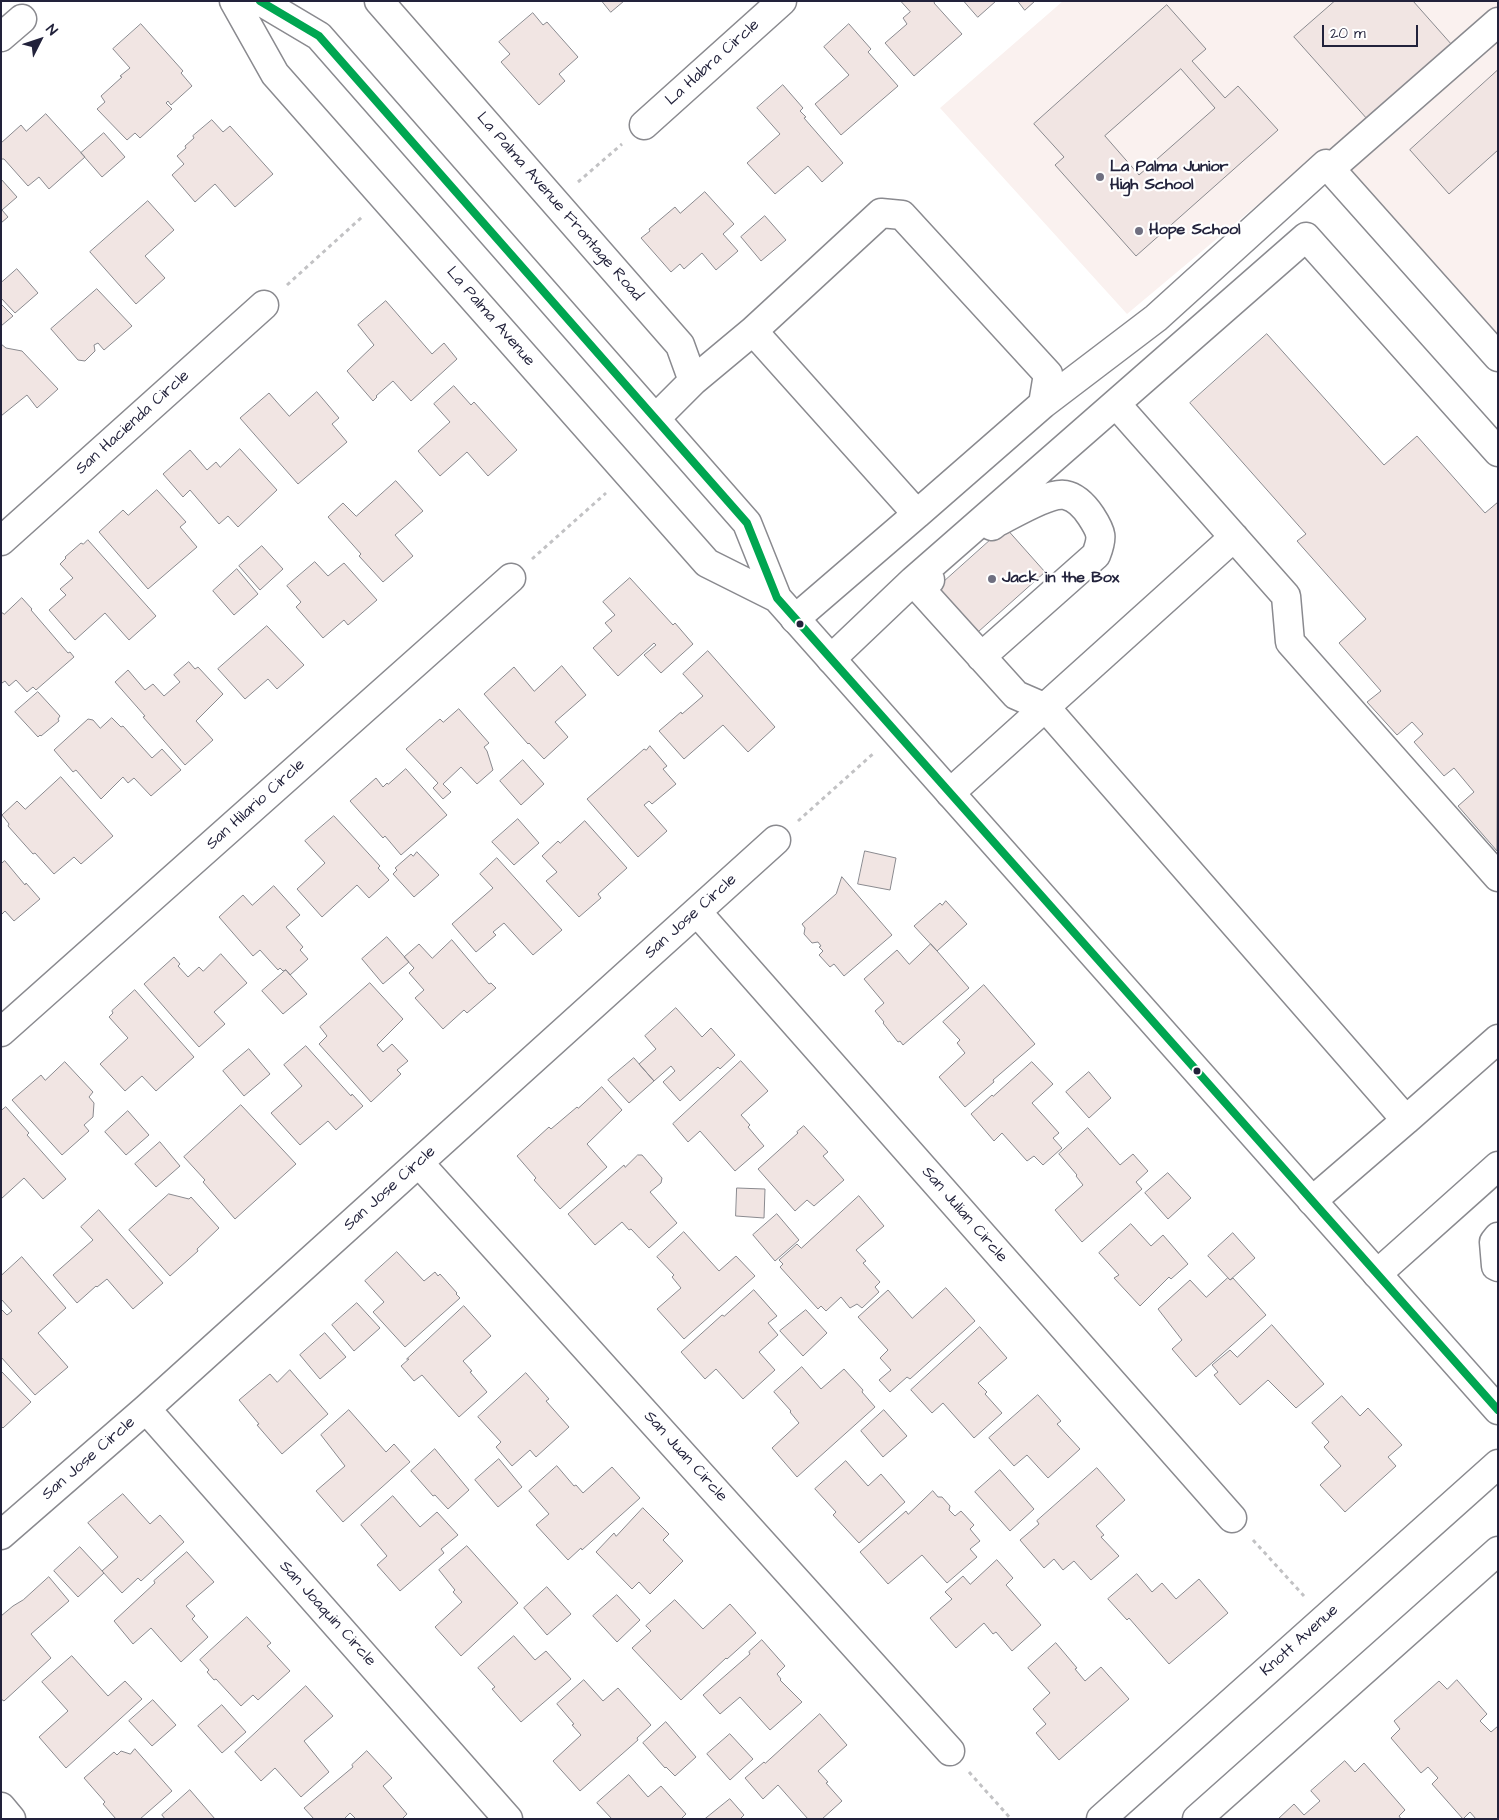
<!DOCTYPE html>
<style>
body{margin:0}
#map{position:relative;width:1499px;height:1820px;overflow:hidden;background:#fff;font-family:"Architects Daughter",sans-serif}
canvas{display:block}
.frame{position:absolute;inset:0;border:2px solid #22223b;pointer-events:none}
.north{position:absolute;left:15px;top:15px;width:50px;height:50px;-webkit-text-stroke:4px #fff;paint-order:stroke;rotate:49deg;font-size:14px;font-weight:700;line-height:20px;text-align:center;color:#22223b}
.north::after{content:'';display:block;margin:auto;width:18px;height:22px;background:#22223b;clip-path:polygon(50% 0,100% 100%,50% 72%,0 100%)}
.scale{position:absolute;left:1322px;top:25px;width:96px;height:22px;box-sizing:border-box;border:2px solid #22223b;border-top:0;padding-left:6px;font-size:15px;line-height:18px;white-space:nowrap;color:#22223b;-webkit-text-stroke:4px #fff;paint-order:stroke}
</style>
<div id="map">
<canvas width="1499" height="1820"></canvas>
<div class="frame"></div>
<div class="north">N</div>
<div class="scale">20 m</div>
</div>
<script>
const ctx = document.querySelector('canvas').getContext('2d');
ctx.lineJoin = 'round';
function fill(path, color) { ctx.fillStyle = color; ctx.fill(path, 'evenodd'); }
function strokePath(path, color, width, dash) { ctx.strokeStyle = color; ctx.lineWidth = width; ctx.lineCap = dash ? 'butt' : 'round'; ctx.setLineDash(dash || []); ctx.stroke(path); }
function drawText(font, color, halo, rows, align = 'center') {
  ctx.font = font + ' "Architects Daughter",sans-serif'; ctx.lineWidth = 4.5; ctx.setLineDash([]); ctx.textBaseline = 'middle'; ctx.strokeStyle = halo; ctx.fillStyle = color; for (const [text, x, y, turn = 0] of rows) {
    ctx.save(); ctx.translate(x, y); ctx.rotate((+turn || 0) * Math.PI / 180); ctx.textAlign = isNaN(turn) ? turn : align; if (halo) ctx.strokeText(text, 0, 0); ctx.fillText(text, 0, 0); ctx.restore();
  }
}
const built = new Path2D(`
 M1063 1H1498V349L1324 149 1127 314 940 108Z`);
const building = new Path2D(`
 M602 1H624L611 12Z
 M901 1H935L934 3 962 34 914 76 885 43 907 24 903 18 910 12Z
 M964 1H996L978 17Z
 M1018 1H1035L1025 10Z
 M1335 1H1413L1452 45 1368 120 1294 37Z
 M1167 5 1206 49 1192 61 1225 98 1238 86 1278 130 1136 256 1055 165 1064 157 1034 124ZM1181 69 1215 108 1139 175 1105 136Z
 M533 13 543 25 547 22 578 57 559 74 565 81 539 105 501 62 510 54 499 42Z
 M141 24 183 71 181 73 192 86 171 105 168 101 166 103 172 109 140 138 135 133 127 140 97 109 105 102 101 96 122 77 120 76 130 68 113 49Z
 M849 24 871 49 868 52 898 86 841 135 815 104 849 75 824 47Z
 M1498 70V150L1449 194 1410 150Z
 M783 85 803 108 800 111 806 117 804 118 843 163 822 182 808 166 775 194 747 163 780 134 757 108Z
 M46 114 85 157 49 189 39 177 28 186 4 159H1V143L21 125 26 131Z
 M212 120 223 132 230 126 273 174 235 207 215 184 195 202 172 175 184 164 177 156 186 148 185 146 194 138 193 136Z
 M104 133 125 157 102 177 81 153Z
 M1 179 17 197 2 210 8 217 1 223Z
 M705 192 734 224 723 234 738 251 716 270 702 253 684 269 680 264 671 272 641 238 650 231 649 229 675 207 680 213Z
 M148 201 174 230 145 256 165 278 136 304 90 252Z
 M765 216 786 240 761 261 741 237Z
 M17 269 38 293 15 313 1 298V283Z
 M97 289 132 326 104 350 98 343 94 345 95 351 85 361 78 360 51 329Z
 M386 301 432 354 444 343 457 359 411 401 393 381 376 396 377 397 373 401 347 371 374 345 358 325Z
 M1 304 13 316 1 326Z
 M1267 334 1384 465 1417 436 1485 513 1498 502 1497 851 1458 806 1474 792 1454 768 1444 776 1414 742 1423 734 1412 722 1397 735 1367 702 1381 691 1339 643 1366 619 1297 541 1306 534 1190 403Z
 M1 344 6 348 22 351 58 389 37 408 27 395 1 416Z
 M454 386 471 405 474 402 517 450 488 476 467 452 440 476 418 451 450 422 434 404Z
 M317 392 339 418 332 424 347 442 298 484 240 418 269 393 289 416Z
 M240 449 277 490 238 527 228 516 219 524 190 490 183 497 163 474 190 450 207 470 216 462 220 467Z
 M396 481 423 511 395 535 413 556 383 582 359 556 361 554 328 517 343 503 356 516Z
 M157 490 186 522 180 527 197 547 148 589 99 532 123 510 128 515Z
 M1005 527 1045 572 978 632 938 587Z
 M88 540 156 616 129 640 105 613 75 640 49 610 66 595 60 589 73 578 60 564 66 558 65 557 81 543 83 544Z
 M262 546 283 569 260 590 239 566Z
 M315 562 328 576 344 563 377 600 348 625 344 620 323 638 296 607 301 602 287 586Z
 M237 569 258 594 234 615 213 591Z
 M630 578 673 625 675 623 693 644 661 673 644 655 656 645 654 643 618 676 593 648 612 631 605 623 615 615 603 602Z
 M22 598 32 609 31 610 68 653 70 652 74 657 36 690 33 687 27 692 16 680 9 686 5 681 2 683 1 682V612L4 614Z
 M267 626 304 665 277 689 268 679 245 699 218 669Z
 M708 651 775 727 748 752 723 725 684 759 659 731 681 712 682 714 703 696 683 674Z
 M189 662 195 669 198 667 223 694 196 721 213 740 185 765 143 717 145 716 115 682 128 670 145 690 153 684 164 696 180 682 174 675Z
 M562 666 586 695 555 722 568 737 544 759 529 743 528 744 484 694 514 667 534 691Z
 M38 692 60 716 58 719 59 721 41 736 40 735 38 737 15 712Z
 M459 709 489 743 484 747 487 751 493 770 477 784 461 767 443 784 451 792 443 799 433 788 438 783 406 749 440 719 443 722Z
 M112 718 121 727 123 726 152 758 162 749 181 770 151 796 134 778 128 783 123 777 101 799 76 770 73 772 54 750 88 719 93 720 100 728Z
 M650 746 667 766 663 769 676 784 652 804 649 801 644 805 667 831 638 857 587 799 644 749 646 750Z
 M523 760 544 784 521 805 500 781Z
 M406 769 447 815 401 855 385 836 383 838 350 801 376 778 383 787 387 783 388 784Z
 M61 777 113 836 81 864 74 857 54 874 35 853 33 854 8 826 9 824 2 815 17 801 25 809Z
 M334 816 380 866 378 868 389 880 369 898 357 885 322 917 297 889 325 863 305 841Z
 M518 819 539 843 514 865 492 842Z
 M585 821 627 868 598 894 601 898 579 917 546 881 557 872 542 856 558 841 560 843Z
 M865 851 896 858 890 890 858 884Z
 M417 852 439 875 414 897 393 874 397 870 395 868 411 854 413 856Z
 M497 858 562 930 533 955 504 923 493 932 496 935 476 952 452 924 493 888 480 874Z
 M5 861 25 885 26 883 40 899 14 921 5 911 1 915V864Z
 M842 877 892 935 844 976 834 964 830 967 819 955 823 951 819 947 821 946 818 942 812 943 804 934 805 928 802 924 836 894Z
 M274 886 300 915 286 927 303 947 300 950 308 959 290 975 286 970 283 971 280 968 278 970 260 950 253 956 219 917 243 895 252 905Z
 M946 901 967 924 937 951 914 926 940 903 942 905Z
 M387 937 409 962 383 984 362 959Z
 M452 940 489 984 491 983 496 988 467 1013 464 1010 443 1029 415 998 424 990 409 973 414 968 404 957 419 944 432 958Z
 M931 944 969 988 903 1045 900 1041 898 1042 883 1023 884 1022 875 1011 884 1003 864 979 897 950 909 964Z
 M221 954 247 983 214 1012 225 1024 199 1047 144 984 174 957 180 964 178 966 188 977 199 967 203 971Z
 M286 970 307 994 283 1014 262 991Z
 M370 983 403 1019 377 1045 383 1052 392 1044 408 1061 397 1070 401 1074 371 1102 319 1044 327 1036 320 1027Z
 M984 985 1035 1044 993 1080 994 1082 965 1107 939 1077 965 1053 957 1043 960 1040 943 1022Z
 M135 990 194 1057 156 1091 142 1076 125 1091 100 1064 128 1038 109 1017 113 1013 112 1011Z
 M676 1008 702 1037 711 1028 735 1055 720 1069 718 1067 680 1101 663 1082 675 1071 671 1066 654 1081 639 1064 656 1049 645 1036Z
 M306 1046 351 1096 352 1094 363 1106 336 1130 328 1121 300 1145 271 1113 302 1086 284 1065Z
 M249 1049 270 1074 244 1096 223 1071Z
 M634 1058 654 1081 629 1103 608 1080Z
 M741 1061 768 1091 741 1115 750 1125 748 1127 764 1146 735 1171 700 1131 688 1142 673 1124Z
 M65 1062 93 1092 89 1097 94 1103 93 1117 84 1125 89 1131 62 1155 12 1100 41 1075 45 1080Z
 M1032 1062 1053 1084 1032 1103 1059 1133 1053 1138 1062 1148 1043 1165 1034 1156 1027 1161 1002 1133 994 1141 971 1114 992 1095 993 1096Z
 M1089 1072 1111 1098 1089 1118 1066 1092Z
 M602 1087 622 1110 587 1144 607 1167 560 1209 534 1180 536 1178 517 1156 549 1127 551 1129 577 1107 578 1108Z
 M241 1105 296 1164 235 1219 203 1182 205 1180 184 1157Z
 M6 1107 29 1133 27 1135 66 1179 43 1199 24 1178 1 1199V1111Z
 M128 1111 149 1135 126 1155 105 1132Z
 M804 1126 828 1152 823 1156 844 1180 814 1206 807 1200 795 1211 758 1169 798 1133 797 1132Z
 M1088 1128 1120 1165 1133 1154 1148 1171 1136 1182 1142 1189 1082 1242 1055 1210 1083 1185 1076 1176 1077 1175 1059 1154Z
 M160 1142 180 1166 156 1187 135 1164Z
 M638 1155H642L662 1178 661 1183 650 1192 677 1223 649 1248 631 1229 629 1230 622 1222 595 1245 568 1214 624 1165 625 1167Z
 M1168 1173 1191 1198 1168 1219 1145 1193Z
 M737 1188 765 1189 764 1218 736 1216Z
 M169 1194 189 1199 191 1197 219 1228 197 1249 198 1251 170 1276 129 1230Z
 M859 1196 884 1226 856 1250 866 1261 863 1263 880 1282 875 1287 879 1292 862 1308 857 1304 850 1308 841 1297 826 1311 821 1306 818 1309 780 1267 783 1264 779 1260 797 1244 801 1248Z
 M99 1210 163 1283 133 1309 107 1279 97 1287 96 1286 77 1303 53 1275 93 1240 81 1227Z
 M777 1214 799 1240 775 1261 753 1235Z
 M1131 1224 1151 1246 1163 1235 1188 1264 1171 1279 1169 1277 1140 1306 1114 1278 1119 1275 1099 1253Z
 M684 1232 719 1271 736 1256 755 1276 684 1339 657 1309 681 1288 672 1277 674 1275 657 1257Z
 M1233 1233 1255 1258 1230 1280 1208 1256Z
 M397 1252 424 1281 435 1272 438 1276 440 1274 457 1293 456 1294 460 1298 405 1347 373 1312 384 1302 365 1281Z
 M22 1257 66 1308 38 1333 68 1367 35 1395 1 1357V1309L7 1315 12 1311 1 1299V1276Z
 M1228 1278 1230 1280 1233 1278 1266 1315 1196 1377 1172 1349 1182 1340 1158 1309 1190 1280 1206 1297Z
 M946 1288 975 1321 910 1379 907 1377 890 1392 879 1380 891 1370 880 1358 888 1350 858 1317 888 1290 912 1318Z
 M754 1290 777 1316 768 1323 778 1335 759 1352 775 1370 743 1399 716 1369 705 1379 681 1352 722 1315 724 1316Z
 M357 1303 380 1328 354 1351 332 1325Z
 M464 1306 491 1336 463 1361 472 1371 470 1372 487 1392 459 1417 422 1375 414 1381 401 1366 409 1359H407Z
 M806 1310 827 1333 803 1356 780 1331Z
 M1272 1325 1324 1384 1296 1408 1268 1380 1240 1405 1214 1375 1218 1372 1212 1365 1230 1350 1237 1357Z
 M980 1327 1007 1358 978 1383 987 1392 985 1394 1002 1413 974 1438 943 1403 932 1413 911 1390Z
 M325 1333 346 1357 320 1379 300 1355Z
 M802 1367 821 1389 844 1369 863 1390 862 1392 875 1407 797 1477 772 1448 799 1423 790 1412 791 1411 774 1392Z
 M290 1370 328 1414 282 1454 257 1425 259 1424 239 1400 270 1374 277 1382Z
 M1 1371 31 1402 3 1428 1 1426Z
 M526 1373 549 1399 546 1401 569 1427 536 1457 530 1450 512 1466 496 1447 501 1442 478 1417Z
 M1038 1395 1061 1421 1057 1424 1080 1449 1048 1478 1027 1455 1014 1466 989 1438Z
 M1342 1396 1360 1416 1368 1408 1402 1445 1388 1457 1396 1466 1345 1512 1320 1485 1341 1466 1324 1447 1329 1442 1312 1423Z
 M349 1410 386 1452 394 1444 410 1462 343 1522 316 1491 345 1466 321 1435Z
 M884 1410 907 1436 883 1457 861 1431Z
 M435 1449 469 1490 448 1509 435 1495 433 1496 411 1471Z
 M499 1459 522 1487 498 1507 475 1480Z
 M846 1461 868 1486 881 1474 905 1502 859 1543 833 1515 836 1512 815 1489Z
 M557 1466 574 1486 576 1485 583 1493 612 1467 640 1498 582 1550 581 1548 568 1560 536 1525 549 1514 529 1491Z
 M1097 1468 1125 1500 1096 1526 1104 1535 1101 1537 1119 1556 1091 1580 1074 1561 1063 1570 1054 1559 1044 1568 1020 1540 1039 1524 1037 1521Z
 M1000 1470 1034 1509 1010 1531 975 1492Z
 M933 1491 938 1497H942L950 1506 949 1510 955 1516 961 1511 974 1525 970 1529 980 1541 970 1549 977 1557 947 1583 922 1555 888 1584 860 1552 906 1511 908 1514Z
 M123 1494 150 1524 160 1515 184 1542 141 1581 138 1578 122 1593 102 1571 118 1557 88 1523Z
 M393 1496 420 1527 437 1512 458 1535 441 1549 444 1553 400 1591 377 1565 387 1556 361 1525Z
 M643 1508 669 1534 663 1540 683 1561 650 1594 639 1582 632 1589 596 1552 614 1533 616 1536Z
 M467 1546 518 1603 461 1656 435 1627 462 1602 453 1592 455 1590 439 1570Z
 M80 1547 104 1573 78 1597 54 1571Z
 M187 1552 214 1582 186 1606 195 1616 192 1619 208 1637 181 1662 151 1628 133 1644 114 1621 155 1583 154 1581Z
 M997 1560 1013 1578 1006 1585 1041 1625 1012 1651 996 1632 993 1634 984 1623 956 1648 930 1618 952 1599 945 1592 963 1576 970 1584Z
 M1137 1574 1152 1592 1162 1583 1176 1599 1199 1579 1228 1613 1169 1664 1129 1618 1127 1620 1108 1599Z
 M49 1577 69 1601 31 1634 51 1658 4 1701 1 1699V1616L13 1606 23 1600Z
 M547 1587 571 1614 547 1635 524 1608Z
 M617 1595 640 1620 617 1642 593 1616Z
 M675 1600 703 1629 730 1604 756 1633 727 1659 726 1658 681 1700 632 1648 651 1631 646 1626Z
 M247 1617 271 1643 267 1646 290 1671 258 1700 253 1695 241 1706 216 1679 214 1680 207 1672 209 1670 200 1660Z
 M514 1636 535 1660 546 1651 571 1679 521 1722 492 1689 495 1687 478 1668Z
 M762 1640 785 1666 777 1674 781 1679 780 1680 802 1702 770 1730 740 1697 720 1714 703 1695 750 1654 749 1652Z
 M1056 1643 1077 1668 1075 1669 1085 1681 1101 1667 1129 1699 1059 1760 1036 1733 1046 1724 1033 1709 1050 1693 1028 1668Z
 M72 1656 108 1696 125 1681 142 1699 66 1768 39 1737 68 1711 42 1682Z
 M584 1680 603 1701 618 1688 651 1725 637 1738 638 1740 580 1791 553 1761 581 1735 572 1725 574 1724 557 1704Z
 M1457 1680 1487 1714 1480 1721 1491 1732 1498 1726V1819H1476L1470 1812 1463 1819 1432 1784 1438 1778 1428 1767 1421 1773 1391 1738 1400 1729 1394 1721 1439 1681 1447 1689Z
 M306 1686 333 1716 304 1741 329 1772 301 1797 275 1768 261 1781 235 1752Z
 M153 1700 176 1725 152 1746 129 1721Z
 M222 1705 246 1732 222 1753 198 1726Z
 M820 1714 847 1745 818 1771 828 1782 826 1783 842 1801 822 1819H808L778 1785 763 1799 745 1778 764 1762 765 1763Z
 M666 1722 696 1757 675 1776 666 1767 665 1768 643 1743Z
 M730 1734 753 1759 730 1780 707 1754Z
 M135 1749 172 1791 140 1819H116L103 1804 105 1802 84 1778 114 1752 117 1755 121 1751 130 1754Z
 M367 1751 392 1778 383 1786 407 1814 402 1819H356L350 1813 344 1819H314L304 1808 353 1767 352 1765Z
 M1345 1761 1355 1772 1364 1763 1405 1810 1399 1816 1401 1819H1278L1294 1804 1304 1815 1320 1801 1311 1791Z
 M629 1775 648 1797 661 1786 686 1814 681 1819H612L597 1803Z
 M190 1790 215 1819H165L162 1815Z
 M730 1799 744 1815 740 1819H705Z`);
const path = new Path2D(`
 M578 182 622 144
 M287 285 362 217
 M532 559 606 493
 M798 821 875 752
 M1253 1540 1304 1596
 M969 1772 1011 1819`);
const minor = new Path2D(`
 M379 1 680 345 693 381 656 418
 M1 37 22 19
 M644 125 782 1
 M1330 169 1498 22
 M753 331 881 213 902 215 1048 374 1043 404 917 514
 M693 381 753 331 917 514 795 619
 M1043 404 1156 318 1326 164 1498 357
 M1116 404 1286 596 1290 642 1498 877
 M1 541 264 305
 M981 657 1096 555C1103 537 1102 533 1091 516 1085 507 1076 497 1065 495 1049 492 1012 515 997 522L992 526
 M831 659 913 581 927 583 930 580
 M950 793 1234 537
 M697 912 1232 1518
 M1 1032 511 578
 M1406 1120 1498 1039
 M419 1163 950 1751
 M1312 1201 1406 1120 1046 708 1016 695 913 581 1306 237 1498 452
 M1498 1237 1494 1242 1496 1266 1498 1267
 M1377 1274 1498 1166
 M146 1409 508 1819
 M1 1535 146 1409 776 840
 M1 1807 11 1819`);
const major = new Path2D(`
 M234 1 275 74 707 563 777 598
 M260 1 319 36 747 523 777 598 1498 1410
 M1101 1819 1498 1464
 M1197 1819 1498 1551`);
const bus1 = new Path2D(`
 M260 1 319 36 747 523 777 598 1498 1410`);
const markers = [
 [1100,177,5,"#6f6f80"],
 [1139,231,5,"#6f6f80"],
 [992,579,5,"#6f6f80"],
 [800,624,4.5,"#22223b"],
 [1197,1071,4.5,"#22223b"]
];
const streetNames = [
 ["La Habra Circle",713,63,-42],
 ["La Palma Avenue Frontage Road",559,207,49],
 ["La Palma Avenue",490,317,49],
 ["San Hacienda Circle",133,423,-42],
 ["San Hilario Circle",256,805,-42],
 ["San Jose Circle",691,917,-42],
 ["San Jose Circle",390,1189,-42],
 ["San Julian Circle",964,1215,49],
 ["San Juan Circle",685,1457,48],
 ["San Jose Circle",89,1459,-41],
 ["San Joaquin Circle",327,1614,48],
 ["Knott Avenue",1300,1641,-42]
];
const poiNames = [
 ["La Palma Junior",1110,168],
 ["High School",1110,186],
 ["Hope School",1149,231],
 ["Jack in the Box",1002,579]
];
fill(built, '#faf1ef');
fill(building, '#f1e5e3');
strokePath(building, '#8a8a8f', 1);
strokePath(minor, '#8a8a8f', 31);
strokePath(major, '#8a8a8f', 31);
strokePath(path, '#c2c2c4', 3, [4, 4]);
strokePath(minor, '#fff', 28);
strokePath(major, '#fff', 28);
strokePath(bus1, '#00a651', 8);
for (const [x, y, r, color] of markers) { const dot = new Path2D(); dot.arc(x, y, r, 0, 2 * Math.PI); ctx.fillStyle = color; ctx.fill(dot); strokePath(dot, '#fff', 2); }
drawText('16px', '#22223b', '#fff', streetNames);
drawText('bold 16px', '#22223b', '#fff', poiNames, 'left');
</script>
